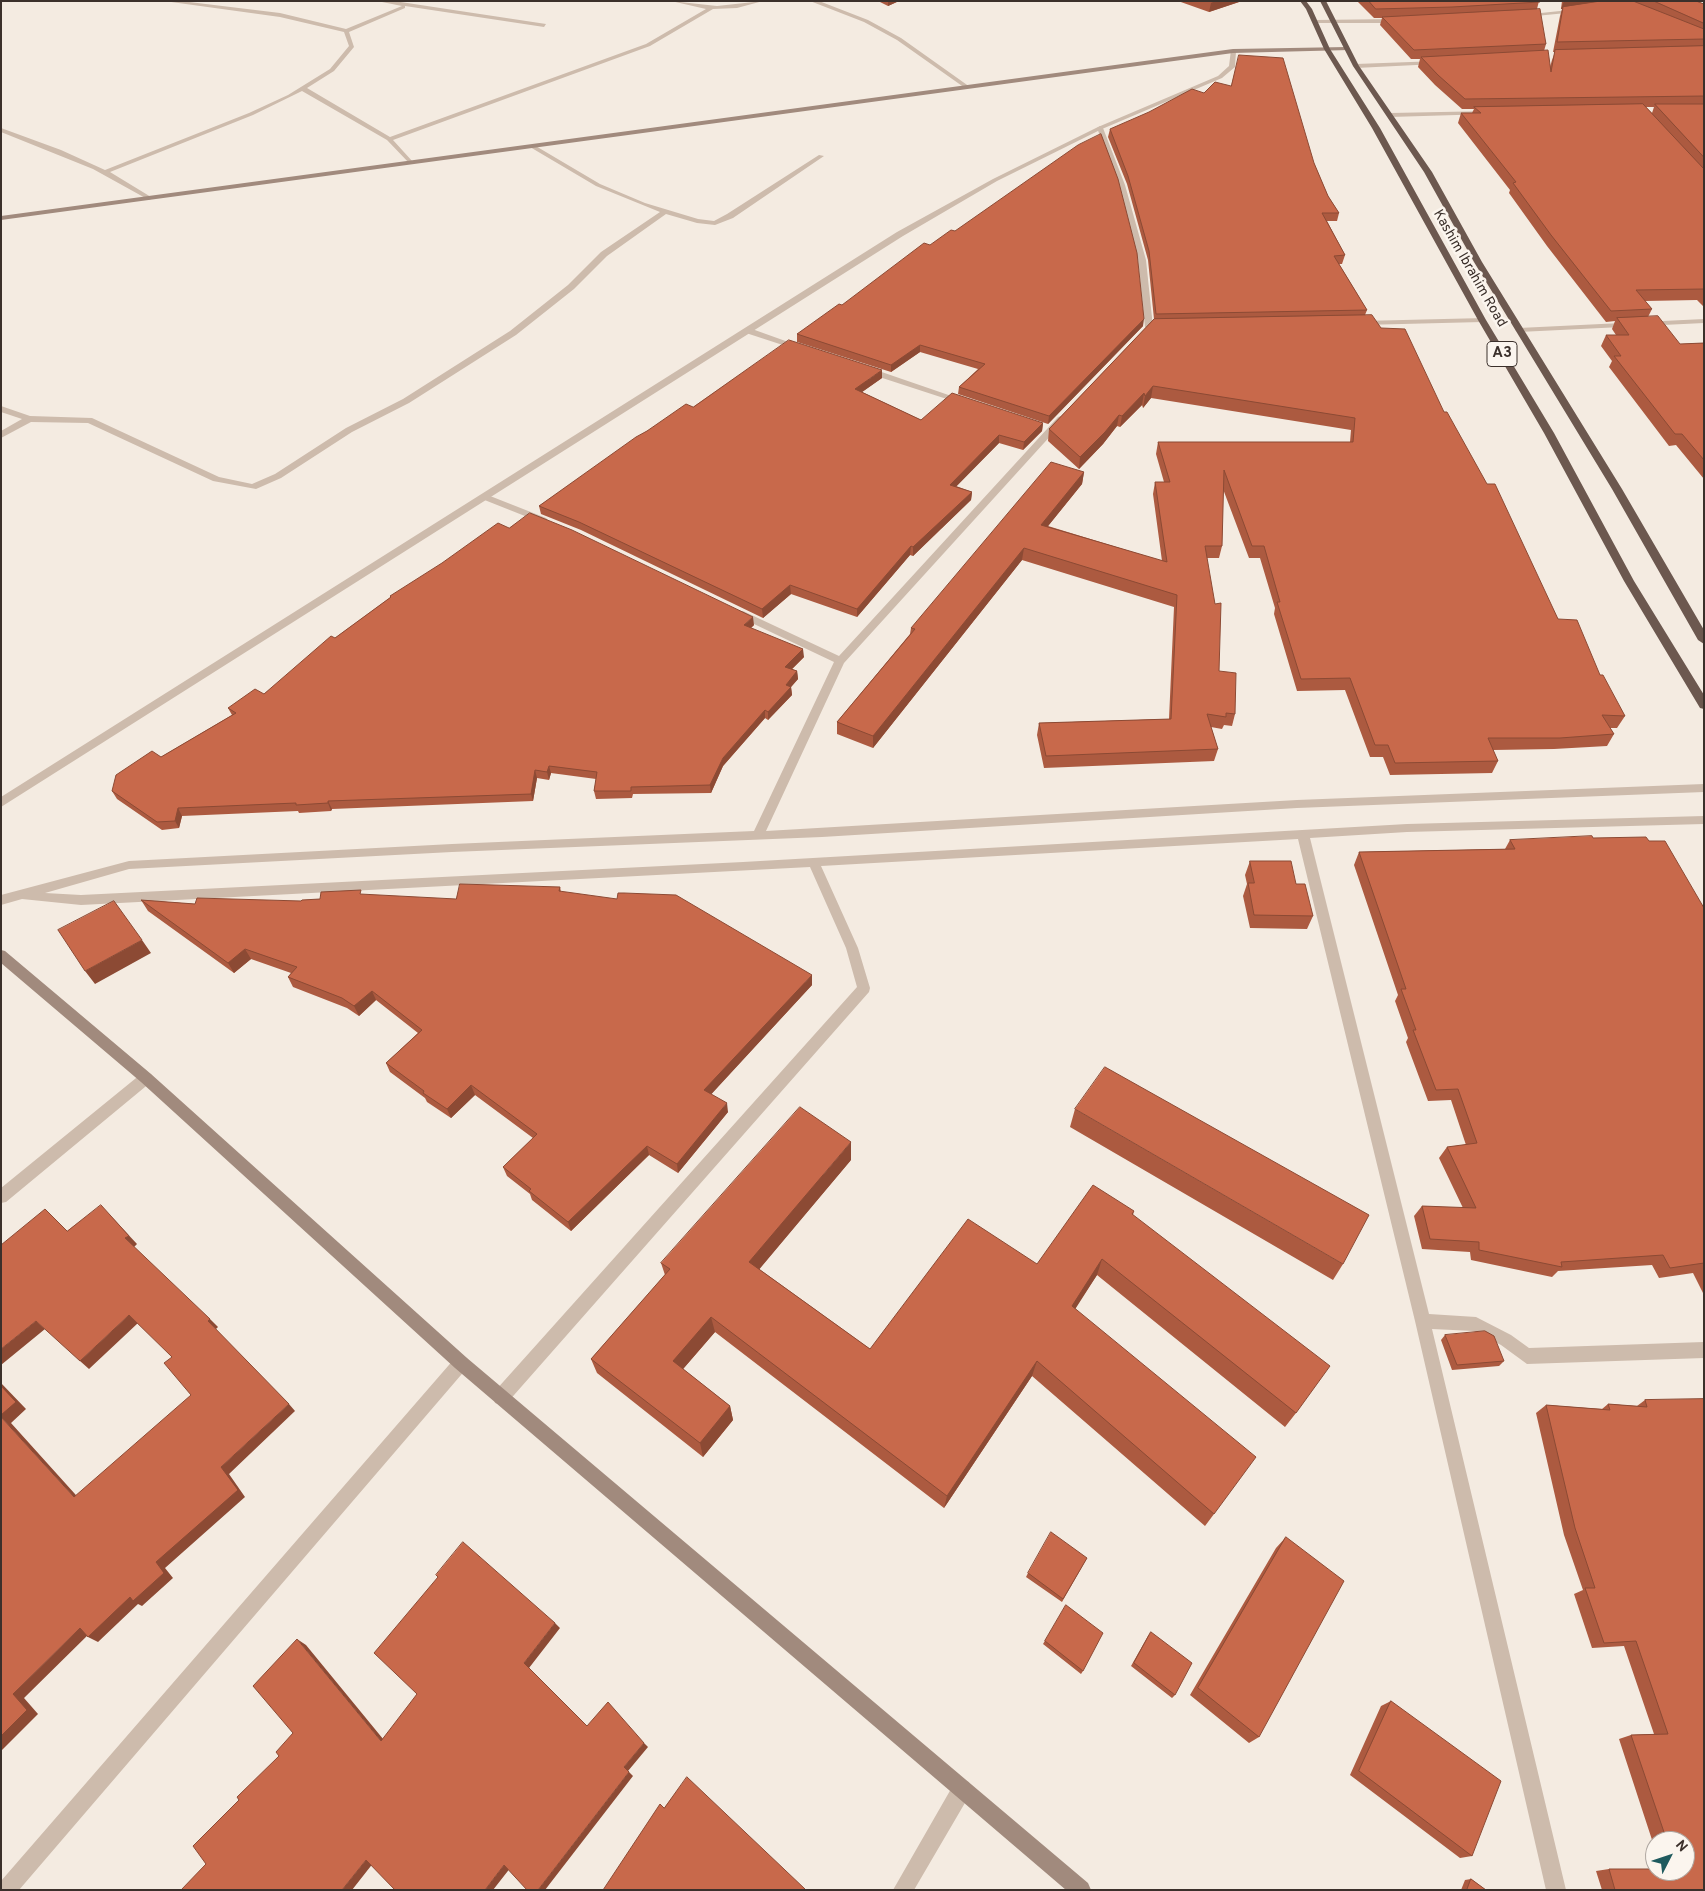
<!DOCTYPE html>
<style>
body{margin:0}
#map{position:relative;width:1705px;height:1891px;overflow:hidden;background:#f4ebe1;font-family:Overpass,sans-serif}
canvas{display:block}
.frame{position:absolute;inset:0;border:2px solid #3b302b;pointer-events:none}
.north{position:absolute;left:1645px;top:1831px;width:50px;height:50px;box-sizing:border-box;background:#fbf5ee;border:1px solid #aea6a0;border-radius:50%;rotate:49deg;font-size:14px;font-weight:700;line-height:20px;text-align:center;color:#3b302b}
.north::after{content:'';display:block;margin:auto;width:18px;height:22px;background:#1f5a5e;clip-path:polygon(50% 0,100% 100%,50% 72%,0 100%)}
</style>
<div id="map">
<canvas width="1705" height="1891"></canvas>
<div class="frame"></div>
<div class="north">N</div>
</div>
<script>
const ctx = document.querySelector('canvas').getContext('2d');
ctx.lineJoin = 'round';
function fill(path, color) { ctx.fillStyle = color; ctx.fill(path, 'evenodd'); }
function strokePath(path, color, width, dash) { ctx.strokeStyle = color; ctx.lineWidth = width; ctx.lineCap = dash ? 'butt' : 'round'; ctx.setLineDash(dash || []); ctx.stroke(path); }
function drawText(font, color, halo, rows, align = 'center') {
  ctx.font = font + ' Overpass,sans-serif'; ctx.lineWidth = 5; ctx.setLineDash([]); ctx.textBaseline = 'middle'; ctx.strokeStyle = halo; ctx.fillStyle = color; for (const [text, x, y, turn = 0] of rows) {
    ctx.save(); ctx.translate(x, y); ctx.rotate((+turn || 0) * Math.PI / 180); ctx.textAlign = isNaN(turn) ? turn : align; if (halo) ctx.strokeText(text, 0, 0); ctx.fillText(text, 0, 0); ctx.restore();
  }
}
const minor = new Path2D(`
 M164 1H181L280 13 346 29 402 6 377 1H394L546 24 544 27 405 6V8L349 32 354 47 334 71 307 88 390 137 646 44 706 9 671 1 717 6 763 1 737 8 713 9 650 46 393 140 413 162 410 164 387 140 302 91 253 115 110 172 151 197V199L149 200 93 169 1 132V128L61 150 105 170 249 113 288 95 330 69 349 46 344 32 280 17Z
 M810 1H819L868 20 901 38 970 87 965 88 897 40 864 22Z
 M1579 9 1577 12 1525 17 1522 15Z
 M1315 20 1397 19 1400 21 1397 23H1313Z
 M1438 61 1436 64 1356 68 1353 66 1356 64Z
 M1492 111 1493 112 1490 114 1390 117 1387 115 1390 113Z
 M1100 126 1103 128 1125 185 1146 260 1153 327 1149 329 1145 327 1138 260 1119 185 1097 128Z
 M530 145H534L600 184 645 203 698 219 714 221 727 214 819 155 824 156 733 218 715 225 697 223 666 214 607 256 574 289 516 335 409 403 352 432 281 478 256 489 213 481 88 423 31 422 1 438V431L22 419 1 412V406L30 416 92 418 219 477 252 484 275 474 346 428 403 399 510 331 568 285 601 252 660 212 596 186 530 147Z
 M1485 318V322H1482L1362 325 1358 323 1362 321Z
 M1704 319V323L1519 332 1515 330 1519 328Z
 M746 329H752L805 348 798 350 746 333Z
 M864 368H870L966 401 959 403 864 372Z
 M1061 416 1064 417V421L844 663 766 831 1297 800 1704 784V792L1297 808 822 837 452 852 129 869 45 893 81 895 743 862 1407 824 1704 816V824L1407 832 1310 838 1429 1314 1476 1317 1511 1335 1529 1348 1704 1342V1358L1527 1364 1501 1345 1474 1331 1432 1329 1566 1890H1546L1415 1321 1298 839 821 866 858 948 870 988 869 992 507 1403 501 1405 495 1403 493 1397 495 1391 857 987 846 948 810 867 81 905 22 899 1 905V895L129 861 452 844 754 831 834 662 735 615V611H743L839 656 1058 417Z
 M485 494 546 518 548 520 546 522H540L482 499 480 497Z
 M146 1072 151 1074 153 1078 151 1082 6 1202 1 1203V1188L141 1074Z
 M461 1355 467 1358 469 1363 467 1368 19 1890H1V1881L455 1358Z
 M962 1780 969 1782 971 1789 969 1796 914 1890H893L955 1782Z`);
const tertiary = new Path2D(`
 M1231 50 1236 51 1235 67 1222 78 1102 129 997 181 903 236 1 807V797L897 232 993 179 1098 127 1218 76 1229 66Z`);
const secondary = new Path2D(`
 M1347 47 1349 50 1233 53 1 220V216L1233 49Z
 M1 950 5 951 151 1074 467 1358 1088 1883 1091 1890H1066L455 1368 141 1082 1 963Z`);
const trunk = new Path2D(`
 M1300 1H1306L1312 9 1330 49 1380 128 1486 320 1554 433 1634 581 1704 695V709L1700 708 1624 581 1544 433 1478 320 1372 128 1324 49 1306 9Z
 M1320 1H1326L1359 66 1432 172 1482 262 1622 489 1704 630V644L1698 640 1612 489 1474 262 1424 172 1353 66Z`);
const wall = new Path2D(`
 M878 1H899L888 6Z
 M1178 1H1242L1209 12Z
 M1357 1H1539L1537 9 1546 44 1544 51 1550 67 1552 60 1555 52H1553L1560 16 1562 9H1561L1562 1H1696L1704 4V307L1697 300 1645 301 1652 309 1648 317 1680 344 1704 343V479L1676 445 1669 446 1609 367 1612 361 1601 346 1606 335H1616L1612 329 1615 321 1606 322 1547 246 1509 193 1510 190 1458 123 1461 113H1472L1474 109H1462L1435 85 1418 67 1420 59H1411L1380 25 1382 18H1374ZM1646 107H1654L1652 113Z
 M1110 129 1314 163 1328 196 1339 213 1337 221H1327L1345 255 1342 264H1339L1367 310 1365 315 1381 328 1444 412 1558 619 1600 675 1625 716 1617 728H1610L1614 734 1607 746 1554 749 1493 750 1498 761 1492 773 1390 775 1383 757H1370L1345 690 1297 691 1274 614 1275 608 1260 558H1249L1223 489 1222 546 1219 558H1207L1219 671 1235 714 1232 726 1224 725 1222 729 1211 727 1218 749 1214 761 1044 768 1037 735 1039 723 1169 719 1174 607 1022 560 873 748 837 734V722L910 634 911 628 1084 472 1082 484 1048 526 1162 561 1153 494 1155 482H1164L1156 454 1158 442H1350L1351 430 1151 398 1143 408 1142 405 1120 427 1117 426 1103 444 1079 469 1048 441 1049 429 1154 319 1148 260 1127 184 1108 137Z
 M842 305 1143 326 1048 424 958 394 959 387 978 369 920 352 891 372 797 342V334Z
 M882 378 862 392 921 420 1043 423 1042 431 1023 450 999 443 956 486 972 492 971 500 913 556 910 555 857 617 791 594 763 618 581 530 541 514 539 506 647 431 693 407Z
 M390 596 754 625 751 628 804 657 792 669 797 671 798 679 791 687 792 695 768 720 765 718 723 766 711 793 633 794 632 798 596 799 594 791 596 779 551 773 549 780 537 778 533 801 332 809 331 811 299 813 298 811 182 816 179 828 162 830 117 799 112 791 161 757 232 715 228 708 264 694 335 638 391 597Z
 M1593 838 1649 841 1704 908V1295L1693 1273 1659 1278 1652 1265 1558 1271 1552 1277 1471 1260 1470 1252 1422 1249 1414 1216 1422 1206 1463 1208 1439 1158 1447 1147 1466 1145 1451 1100 1428 1101 1406 1042 1408 1038 1395 1001 1398 995 1354 865 1359 852 1505 849 1510 840Z
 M1250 861 1313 916 1307 929 1250 928 1243 896 1247 884 1245 875Z
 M560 887 561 892 812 985 711 1094 728 1112 678 1173 649 1155 571 1231 532 1200 530 1194 507 1176 503 1167 533 1138 475 1095 451 1118 427 1102 425 1098 390 1072 386 1063 418 1033 376 1000 359 1016 347 1008 293 987 288 977 291 973 251 959 234 973 148 911 141 900 195 904 301 901 320 899H456Z
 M1075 1109 1343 1264 1333 1280 1070 1127Z
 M851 1160 759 1269 870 1349 1037 1264 1134 1211 1133 1215 1296 1413 1285 1427 1097 1275 1075 1308 1214 1514 1205 1526 1032 1376 944 1508 715 1332 683 1369 730 1406 733 1420 703 1457 597 1373 591 1359 665 1275 661 1263Z
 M1445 1335 1504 1361 1499 1366 1452 1370 1441 1340Z
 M1704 1399V1890H1602L1596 1871 1609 1869 1685 1871V1841H1655V1849L1619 1739 1631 1735 1654 1734 1624 1646 1592 1648 1574 1594 1583 1590 1564 1535 1536 1413 1546 1405 1602 1409 1608 1404 1637 1406 1645 1400Z
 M1286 1537 1259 1737 1249 1743 1190 1695 1276 1548Z
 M1087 1558 1062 1602 1026 1577 1028 1573Z
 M1066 1605 1083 1671 1081 1674 1043 1644Z
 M1151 1632 1175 1695 1172 1698 1131 1666 1148 1636Z
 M1391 1701 1472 1856 1460 1858 1350 1775 1381 1706Z
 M1471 1879 1486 1890H1461L1465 1880Z`);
const shadedWall = new Path2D(`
 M888 1H899L888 6Z
 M1215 1H1242L1209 12 1211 3Z
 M1564 1H1609L1561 9Z
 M1144 319 1143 326 1048 424 1049 416Z
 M920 345V352L891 372V365Z
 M882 370V378L855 397V389Z
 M1153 386 1151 398 1143 408 1145 396Z
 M1144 393 1142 405 1120 427 1122 416Z
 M1119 415 1117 426 1103 444 1079 469 1080 457Z
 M1043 423 1042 431 1023 450 1024 442Z
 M999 435V443L950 493V485Z
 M1084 472 1082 484 1040 536 1041 525Z
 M972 492 971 500 913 556V547Z
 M911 546 910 555 857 617V609Z
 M1024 548 1022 560 873 748V736Z
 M790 585 791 594 763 618 762 609Z
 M753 617 754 625 745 633 744 625Z
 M803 649 804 657 786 675 785 667Z
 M797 671 798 679 791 687 792 695 768 720V712L786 685Z
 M765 710V718L723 766 711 793 710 785 723 758Z
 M549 766 551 773 549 780 547 772Z
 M535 770 537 778 533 801 531 794Z
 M328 801 332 809 331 811 328 803Z
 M178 808 182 816 179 828 175 821Z
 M142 940 151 953 95 984 85 971Z
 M245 949 251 959 234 973 228 963Z
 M812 975V985L706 1100 704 1090Z
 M372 991 376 1000 359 1016 354 1006Z
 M471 1085 475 1095 451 1118 447 1109Z
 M727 1103 728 1112 678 1173 677 1164Z
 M851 1142V1160L752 1278 749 1262Z
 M647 1146 649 1155 571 1231 568 1222Z
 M109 1214 137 1244 134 1247 125 1238Z
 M1102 1259 1097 1275 1067 1322 1072 1306Z
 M129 1315 138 1323 89 1369 80 1361Z
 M711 1317 715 1332 677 1376 673 1361Z
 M210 1319 218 1327 216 1329 208 1321Z
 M36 1321 45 1329 1 1365V1349Z
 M1037 1361 1032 1376 944 1508 947 1496Z
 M1 1383 26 1409 11 1423 84 1504 74 1497 1 1417Z
 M289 1404 295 1411 229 1474 245 1497 165 1568 173 1578 142 1606 138 1604 98 1642 88 1637 221 1467Z
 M730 1406 733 1420 703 1457 700 1443Z
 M555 1623 560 1628 529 1668 524 1663Z
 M80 1628 91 1632 24 1698 38 1714 1 1751V1736L13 1694Z
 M297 1639 306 1645 388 1745 381 1741Z
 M644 1743 648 1747 628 1771 624 1767Z
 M629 1772 633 1776 545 1890H538Z
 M366 1860 374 1862 352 1890H342Z
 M504 1865 511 1867 493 1890H485Z`);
const building = new Path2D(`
 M1369 1H1539L1540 2 1452 7 1376 9Z
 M1601 1H1633L1704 29V39L1557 42 1563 7Z
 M1654 1H1696L1704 4V23Z
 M1540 9 1546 44 1414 50 1382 17 1401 16Z
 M1704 46V96L1465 99 1438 75 1421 57 1548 50 1551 72 1555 50Z
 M1239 55 1283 58 1314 163 1328 196 1339 213H1322L1345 255 1334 256 1367 310 1156 314 1149 251 1128 176 1110 129 1149 112 1192 89 1204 93 1215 82 1231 86Z
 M1643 104 1704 169V290L1703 289 1636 290 1652 309 1611 311 1551 235 1513 183 1516 182 1461 113H1481L1474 107Z
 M1655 104H1704V157Z
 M1101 134 1118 179 1137 253 1144 319 1049 416 959 387 985 364 920 345 891 365 797 334 839 304 842 305 924 243 930 245 951 230 955 231 1078 145Z
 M1372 315 1381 328 1405 329 1444 412H1447L1487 484H1495L1558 619 1577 620 1600 675H1603L1625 716 1602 715 1614 734 1560 738H1488L1498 761 1395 763 1388 745H1375L1350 678 1301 679 1277 602H1280L1264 546H1252L1224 470 1222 546H1205L1215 604 1221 603 1219 671 1236 673 1235 714 1226 713V717L1207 714 1218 749 1046 756 1039 723 1171 719 1177 595 1024 548 873 736 837 722 915 629 911 628 1051 462 1084 472 1041 525 1167 562 1155 482H1170L1158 442H1353L1355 418 1153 386 1145 396 1144 393 1122 416 1119 415 1105 432 1080 457 1049 429 1154 319Z
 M1658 316 1680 344 1704 343V460L1682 434H1675L1614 356H1621L1606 335H1629L1617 318Z
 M789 340 882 370 855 389 921 420 952 393 1043 423 1024 442 999 435 950 485 972 492 913 547 911 546 857 609 790 585 762 609 579 522 539 506 636 437 647 431 686 404 693 407Z
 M530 513 572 530 753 617 744 625 803 649 785 667 797 671 786 685 791 687 768 712 765 710 723 758 710 785 631 787V791H594L597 772 549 766 547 772 535 770 531 794 328 801V803L296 805V803L178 808 175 821 157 822 112 791 116 775 152 751 161 757 236 713 228 708 255 689 264 694 331 636 335 638 391 597 390 596 442 563 498 523 509 528Z
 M1592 836 1593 838 1646 837 1649 841H1665L1704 908V1263L1670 1268 1663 1255 1561 1262 1562 1267 1479 1250V1242L1430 1239 1422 1206 1476 1208 1447 1147 1477 1143 1458 1089 1436 1090 1413 1030H1416L1401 989H1406L1359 852 1515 849 1510 840Z
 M1250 861H1291L1296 884H1305L1313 916 1254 915 1248 883H1254Z
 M460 884 560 887 559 891 617 899 618 893H624L676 895 812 975 704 1090 727 1103 677 1164 647 1146 568 1222 529 1191 531 1189 503 1167 537 1134 471 1085 447 1109 423 1093 424 1091 386 1063 422 1030 372 991 354 1006 342 998 288 977 297 967 245 949 228 963 141 900 195 904 197 898 301 901 302 900 320 899 321 892 361 890 360 894 456 899Z
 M114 901 142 940 85 971 58 930Z
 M1105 1067 1369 1215 1343 1264 1075 1109Z
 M800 1107 851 1142 749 1262 870 1349 968 1219 1037 1264 1093 1185 1134 1211 1132 1214 1330 1366 1296 1413 1102 1259 1072 1306 1256 1457 1214 1514 1037 1361 947 1496 711 1317 673 1361 730 1406 700 1443 591 1359 670 1269 661 1263Z
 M101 1205 129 1236 125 1238 210 1319 208 1321 289 1404 221 1467 238 1490 156 1562 164 1573 133 1601 130 1597 88 1637 80 1628 13 1694 27 1710 1 1736V1417L74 1497 191 1395 164 1363 172 1357 129 1315 80 1361 36 1321 1 1349V1245L45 1209 67 1231Z
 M1485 1331 1494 1336 1504 1361 1457 1365 1445 1335Z
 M1 1386 16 1402 1 1415Z
 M1704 1399V1890H1615L1609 1869H1655V1871H1685V1841H1667L1631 1735 1668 1734 1636 1641 1604 1643 1585 1588H1595L1575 1528 1546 1405 1610 1410 1608 1404 1647 1407 1645 1400Z
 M1051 1532 1087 1558 1063 1599 1028 1573Z
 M1286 1537 1344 1581 1259 1737 1198 1688Z
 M463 1542 555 1623 524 1663 587 1726 608 1702 644 1743 624 1767 629 1772 538 1890H527L504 1865 485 1890H395L366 1860 342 1890H181L206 1864 193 1846 239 1800 237 1797 279 1756 276 1752 293 1733 253 1686 297 1639 381 1741 417 1694 374 1653 438 1577 436 1575Z
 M1066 1605 1103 1633 1083 1671 1045 1641Z
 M1151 1632 1192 1663 1175 1695 1134 1663Z
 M1391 1701 1501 1781 1472 1856 1359 1771Z
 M687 1777 805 1889V1890H603L660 1804 664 1808Z
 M1471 1879 1486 1890H1467Z`);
const farStreetnames = [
 ["Kashim Ibrahim Road",1469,269,60]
];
const shields = [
 [1502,354,30]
];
const shieldNames = [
 ["A3",1502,354]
];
fill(minor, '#cdbbac');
fill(tertiary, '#cdbbac');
fill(secondary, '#a18a7d');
fill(trunk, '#6c584f');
fill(wall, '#ac5a40');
fill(shadedWall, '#8c4a34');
fill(building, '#c8694b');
strokePath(building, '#8c4a34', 1);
drawText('14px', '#3b302b', '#fbf5ee', farStreetnames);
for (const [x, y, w] of shields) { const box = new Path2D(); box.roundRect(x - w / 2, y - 12.5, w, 25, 4); ctx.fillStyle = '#fbf5ee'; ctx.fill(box); strokePath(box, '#3b302b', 1); }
drawText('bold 15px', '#3b302b', null, shieldNames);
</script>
